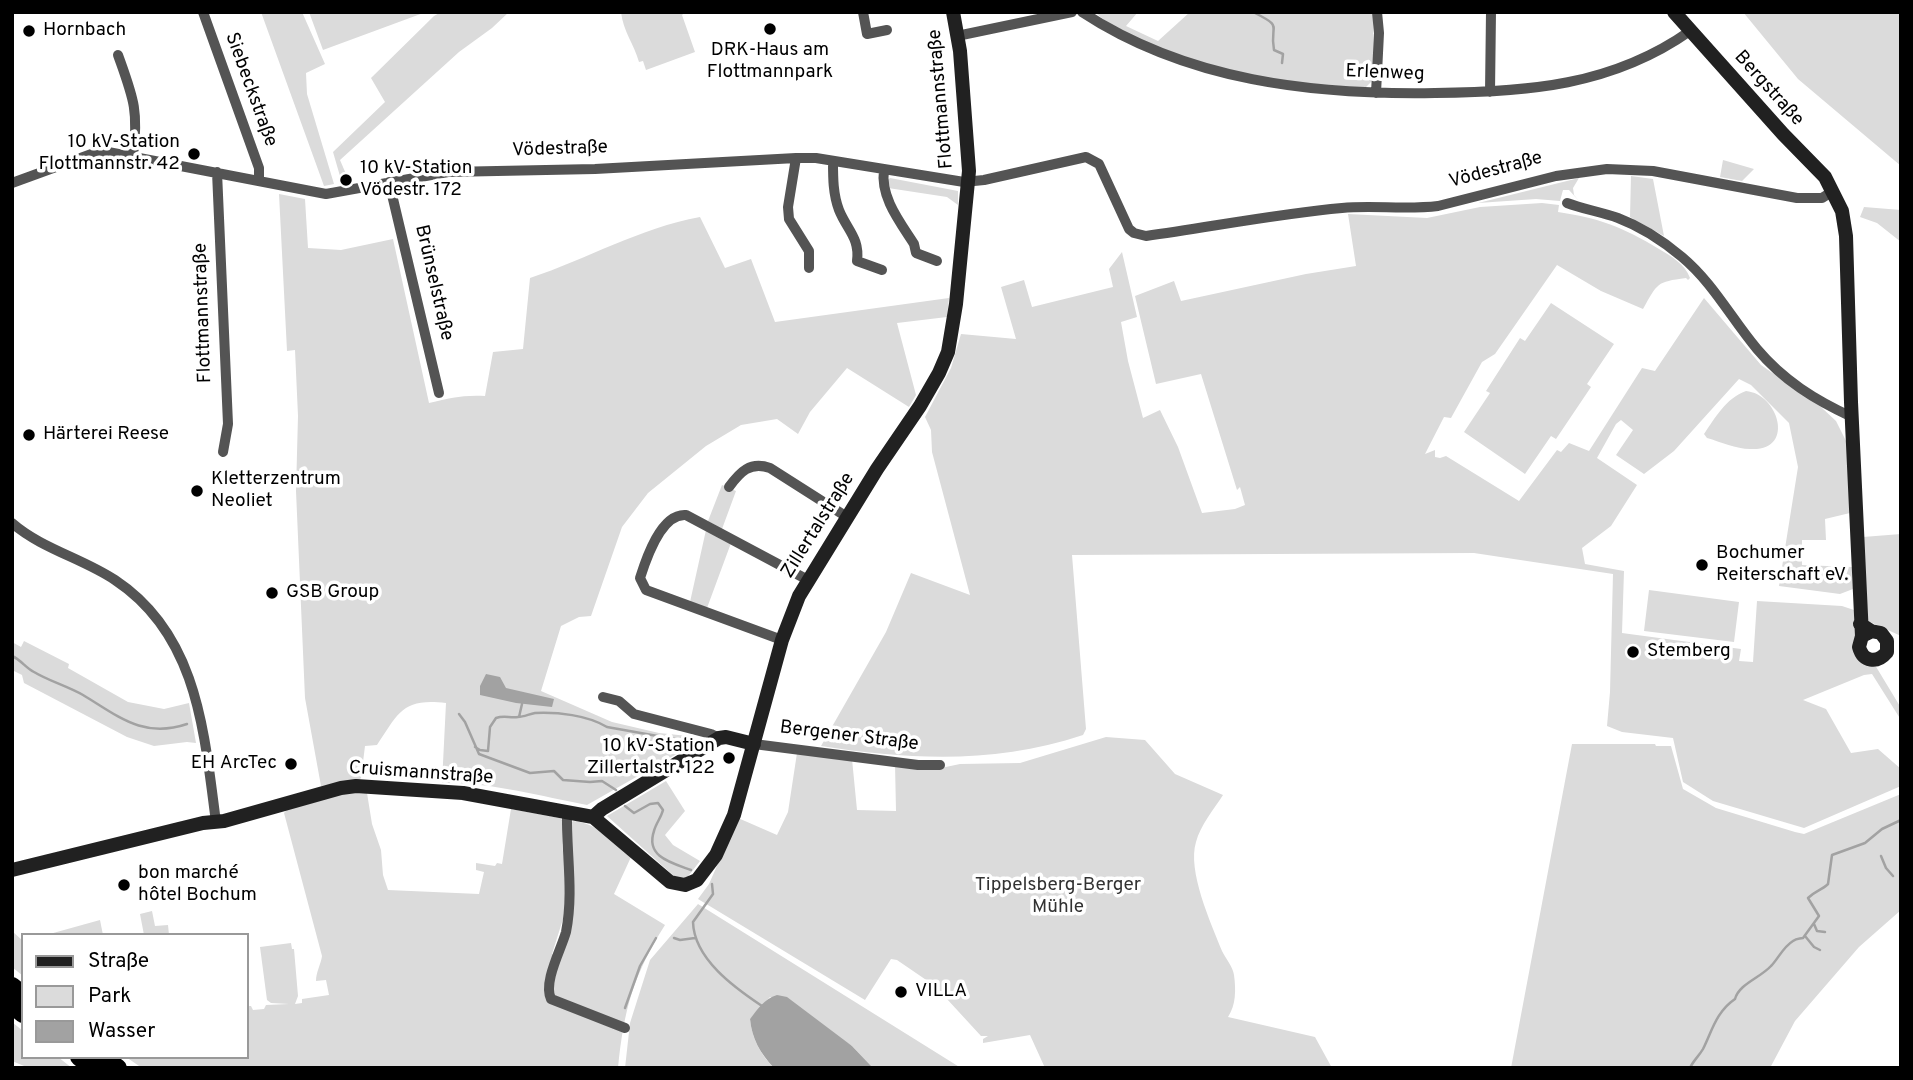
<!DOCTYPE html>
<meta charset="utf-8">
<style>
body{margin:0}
#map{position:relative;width:1913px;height:1080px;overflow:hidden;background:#fff;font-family:Overpass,sans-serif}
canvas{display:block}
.frame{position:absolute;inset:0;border:14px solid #000;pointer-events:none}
.legend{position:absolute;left:21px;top:933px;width:228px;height:126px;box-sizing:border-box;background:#fff;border:2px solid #999;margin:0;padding:9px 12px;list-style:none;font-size:21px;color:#000}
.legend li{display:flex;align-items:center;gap:14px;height:35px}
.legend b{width:35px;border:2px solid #999}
</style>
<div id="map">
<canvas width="1913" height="1080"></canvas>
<div class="frame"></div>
<ul class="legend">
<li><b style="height:9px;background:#212121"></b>Straße</li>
<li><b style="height:19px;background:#dbdbdb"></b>Park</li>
<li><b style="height:19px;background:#a2a2a2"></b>Wasser</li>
</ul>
</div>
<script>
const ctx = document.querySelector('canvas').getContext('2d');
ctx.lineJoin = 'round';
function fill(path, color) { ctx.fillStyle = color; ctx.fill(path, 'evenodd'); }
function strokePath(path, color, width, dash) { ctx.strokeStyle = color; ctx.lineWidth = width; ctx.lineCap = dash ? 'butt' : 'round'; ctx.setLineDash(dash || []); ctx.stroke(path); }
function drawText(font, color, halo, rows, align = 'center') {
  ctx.font = font + ' Overpass,sans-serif'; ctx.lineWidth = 7; ctx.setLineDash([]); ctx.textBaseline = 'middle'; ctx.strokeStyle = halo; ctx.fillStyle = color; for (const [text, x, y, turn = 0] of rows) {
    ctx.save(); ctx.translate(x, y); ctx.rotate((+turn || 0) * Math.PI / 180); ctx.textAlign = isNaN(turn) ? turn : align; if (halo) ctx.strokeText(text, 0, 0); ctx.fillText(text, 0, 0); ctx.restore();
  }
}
const green = new Path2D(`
 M261 12H302L325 64 306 73 307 94 334 184 324 186Z
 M309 12H426L323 50Z
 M441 12H509L492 28 459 52 340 160 349 181 342 183 333 152 385 102 371 78 434 16Z
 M621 12H685L682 15 695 52 646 70 643 61 639 62C634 44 623 31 621 12Z
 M1095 12H1138L1126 26 1158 41 1190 12H1373L1374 79 1365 88C1286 83 1207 73 1136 37 1121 30 1107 24 1095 12Z
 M1743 12H1901V166L1798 79Z
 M1723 160 1754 169 1742 181 1720 177Z
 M1631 176 1653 179 1664 236 1630 217Z
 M890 178 958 191V205L947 197 888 188V180Z
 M1579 178 1573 188 1574 195 1579 201 1569 190H1563L1560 201 1536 199 1478 203Z
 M279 194 305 199 308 248 341 250 393 239 429 403C451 398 461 395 485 396L493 352 523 349 530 278C587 259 640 228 700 217L725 268 751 259 775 322 949 298 947 317 897 323 916 395 909 407 847 368 810 412 798 434 777 419 741 425 706 446 648 493 622 527 591 616 579 617 561 626 541 691 612 722 659 733 688 736 689 747 587 805C540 796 490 782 442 783L446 703C403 698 399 712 377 745L365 746 361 778 357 782 321 786 305 698 296 491 298 416 295 350 287 351Z
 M1542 203 1559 205 1558 212C1599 218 1623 227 1659 249 1671 256 1685 264 1690 278L1688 280 1686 278C1656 282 1658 283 1643 309L1601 291 1557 265 1495 354 1482 362 1451 418 1444 417 1425 454 1435 450V457L1440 458 1446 456 1519 501 1557 450 1561 452 1569 443 1589 451 1642 368 1655 371 1704 298 1761 365 1821 407 1836 421 1850 449V513L1825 519 1826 540H1802V565L1852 567 1853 589 1840 594 1779 586 1798 467 1789 423 1751 385 1739 379 1674 451 1644 474 1616 455 1633 430 1621 420 1616 424 1597 458 1637 485 1611 526 1582 548 1585 564 1624 571 1622 633 1741 649 1739 661 1753 662 1757 601 1842 606 1854 610 1857 658 1875 665 1901 708V720L1872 674 1864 675 1803 700 1826 709 1851 753 1878 749 1901 769V786L1804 828 1713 801 1683 782 1673 738 1622 732 1607 726 1610 692 1613 574 1474 553 1072 555 1086 729 1083 735C996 764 911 760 821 746L886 632 911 573 970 595 932 452 931 430 925 417 951 368 961 334 1016 339 1001 287 1024 280 1032 307 1113 287 1109 269 1122 252 1137 317 1121 322 1128 361 1143 418 1160 410 1178 447 1202 513 1235 509 1245 505 1240 487 1237 490 1201 374 1156 384 1135 296 1174 281 1181 301 1306 274 1356 266 1348 214 1427 218 1480 207Z
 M1864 207 1901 210V242L1877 223 1860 217Z
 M1551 303 1614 344 1587 384 1591 387 1556 439 1551 436 1525 474 1464 432 1490 393 1486 391 1520 338 1525 341Z
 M1746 391C1779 394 1796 452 1750 449 1736 449 1721 442 1707 438L1704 434C1715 418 1726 398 1746 391Z
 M722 485 736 491 722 529 708 521Z
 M706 530 731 543 707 608 690 602Z
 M1901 534V636L1868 621 1863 537Z
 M1649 590 1739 602 1734 642 1644 631Z
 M24 641 69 664 68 668 128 702 164 709 189 703 196 743 187 742 154 746 127 737 24 683 22 675 12 670V642L21 647Z
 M1106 737 1145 740 1175 774 1223 795C1214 809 1200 826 1196 842 1187 871 1211 923 1222 951 1226 959 1233 967 1234 975 1236 990 1236 1005 1228 1017L1315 1037 1332 1068H1045L1030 1035 983 1043V1039L988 1036H981L935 986 897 960 891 959 865 1000 698 899 709 884 738 818 777 835 788 812 797 753 852 759 857 810 896 811 895 764 941 768 960 764 1020 763Z
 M1572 744H1655L1656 746H1671L1683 789 1716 808 1795 832 1804 834 1901 794V910L1859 947 1795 1021 1770 1068H1511Z
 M666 781 685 811 665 835 673 845 700 861 686 879 675 877 607 816Z
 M346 792 367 793 372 824 381 850 383 875 388 890 479 894 484 872 476 870V863L495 866 497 863 502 864 511 809 560 818 563 821 562 845 568 886 563 919 552 954 561 958C580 912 568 871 571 823L573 821C597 823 615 842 631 857L614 894 665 925C633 976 624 1009 618 1068H142L126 1057H247V1006H251L253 1010 264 1009 266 1005 289 1004 271 1003 267 1000 260 947 291 943 292 949H294L298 996 295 1004 302 1003V999L329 995 326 980 316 981C316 972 321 964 322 956L284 813 290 806Z
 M698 904 961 1068H873L852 1046 770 997 750 1019C752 1039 760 1054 774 1068H625L630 1023 650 960Z
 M152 911 155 926 168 925 169 935H144L140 914Z
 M100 920 103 935H46Z
 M12 931 23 941V976L12 967Z
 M12 1022 23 1031V1057H58L72 1068H29L12 1061Z`);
const water = new Path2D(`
 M486 674 500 677 506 688 554 699 552 707 516 703 480 695V686Z
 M777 995 787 997 852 1046 873 1068H774C760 1053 752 1039 750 1019 758 1009 764 999 777 995Z`);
const stream = new Path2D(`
 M1253 12C1285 28 1269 23 1274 50L1283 54 1282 63
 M12 656C21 660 26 668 34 672 49 681 67 686 83 695 118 716 143 739 187 724
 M459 714 465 722 479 754 530 773 554 771 563 780 590 782 602 781 616 790
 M519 717 522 704
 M475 747 480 750 488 751 490 727 496 718C504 715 509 718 518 717 524 717 529 714 535 713 558 712 587 715 607 727L680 740
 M625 806 634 813 650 804 658 803 663 810C661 818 656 823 654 831 645 857 672 863 691 870
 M1881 856 1886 868 1893 876
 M712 884 713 894 693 922C694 959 735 988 762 1006
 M1814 924 1817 931 1825 932
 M1805 936 1814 947 1820 950
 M674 938 680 940 695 938
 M625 1008 640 966 656 938
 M1690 1068C1693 1061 1699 1056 1703 1049 1712 1031 1716 1012 1735 999 1739 984 1760 978 1771 966 1778 959 1783 947 1793 941 1797 938 1799 939 1803 938L1819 916 1808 898C1815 891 1822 890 1828 884L1832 855 1865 843 1882 829 1901 820`);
const street = new Path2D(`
 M203 12 259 168V181
 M863 12 867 34 887 30
 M1082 12C1187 81 1313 95 1435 93 1527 92 1612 86 1690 31
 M957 36 1072 12
 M118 55C133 97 139 110 133 156
 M1490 92 1491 12
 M1376 93 1379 33 1377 12
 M796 158 788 207 789 219 809 251V268
 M833 161C833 178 833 194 839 210 847 230 860 238 857 261L882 270
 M884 170C880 197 900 222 914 244L916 253 937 261
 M217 172 228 424 223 452
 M389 182 439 393
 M12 183 97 152H108L326 194 448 172 595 169 796 158H816L964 182 984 180 1086 157 1099 164 1129 229 1134 233 1146 236C1211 227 1276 214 1342 208 1373 205 1406 210 1438 206L1556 176 1607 169 1653 171 1797 198H1822L1833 191
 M1567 203C1583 209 1601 212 1618 218 1642 227 1663 241 1682 257 1713 283 1731 318 1757 349 1783 380 1815 400 1852 417
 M729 487C740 472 750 461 770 468L847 517
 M12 523C42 549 82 558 115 580 198 635 204 732 216 822
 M782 640 646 590 640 578C646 559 661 513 686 515L808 580
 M603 697 619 701 634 714 711 734 719 738
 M754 744 918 765H940
 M567 812C566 852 574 892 566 932 561 950 543 982 551 999L625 1028`);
const secondary = new Path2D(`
 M1674 12 1783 134 1825 177 1842 211 1846 236 1851 402 1862 636
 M1860 624 1871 631 1881 633 1887 641V652C1877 664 1863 662 1859 647L1862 636 1870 632
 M593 817 602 809 719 738 726 737 754 744
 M12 870 203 823 224 821 341 788 356 786 463 793 593 817 670 882 685 885 697 880 716 855 734 815 782 640 799 596 877 469 920 406 939 373 948 352 956 304 969 171 960 51 953 12`);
const highway = new Path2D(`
 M12 986 23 995
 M12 1005 23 1014
 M79 1057 93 1068
 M103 1057 118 1068`);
const markers = [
 [770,29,7,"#000"],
 [29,31,7,"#000"],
 [194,154,7,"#000"],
 [346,180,7,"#000"],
 [29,435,7,"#000"],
 [197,491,7,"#000"],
 [1702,565,7,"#000"],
 [272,593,7,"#000"],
 [1633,652,7,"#000"],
 [729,758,7,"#000"],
 [291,764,7,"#000"],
 [124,885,7,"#000"],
 [901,992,7,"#000"]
];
const poiNames = [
 ["Hornbach",43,31],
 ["DRK-Haus am",770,51,"center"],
 ["Flottmannpark",770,73,"center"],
 ["10 kV-Station",180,143,"right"],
 ["Flottmannstr. 42",180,165,"right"],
 ["10 kV-Station",360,169],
 ["Vödestr. 172",360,191],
 ["Härterei Reese",43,435],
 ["Kletterzentrum",211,480],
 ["Neoliet",211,502],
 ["Bochumer",1716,554],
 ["Reiterschaft eV.",1716,576],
 ["GSB Group",286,593],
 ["Stemberg",1647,652],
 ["10 kV-Station",715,747,"right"],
 ["Zillertalstr. 122",715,769,"right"],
 ["EH ArcTec",277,764,"right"],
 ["bon marché",138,874],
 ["hôtel Bochum",138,896],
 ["VILLA",915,992]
];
const streetNames = [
 ["Erlenweg",1385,74,2],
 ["Bergstraße",1768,89,48],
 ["Siebeckstraße",250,90,70],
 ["Flottmannstraße",942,99,-95],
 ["Vödestraße",560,150,-2],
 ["Vödestraße",1496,171,-15],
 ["Brünselstraße",433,283,77],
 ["Flottmannstraße",204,313,-92],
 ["Zillertalstraße",819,526,-58],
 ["Bergener Straße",849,737,7],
 ["Cruismannstraße",421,774,4]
];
const parkNames = [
 ["Tippelsberg-Berger",1058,886],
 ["Mühle",1058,908]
];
fill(green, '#dbdbdb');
fill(water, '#a2a2a2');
strokePath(stream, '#a2a2a2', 2.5);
strokePath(street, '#545454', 10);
strokePath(secondary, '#212121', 14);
strokePath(highway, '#000', 18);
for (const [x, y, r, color] of markers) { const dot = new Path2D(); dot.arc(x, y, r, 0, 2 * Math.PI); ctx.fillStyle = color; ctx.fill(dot); strokePath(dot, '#fff', 2.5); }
drawText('19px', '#000', '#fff', poiNames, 'left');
drawText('19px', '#000', '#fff', streetNames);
drawText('19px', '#323232', '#fff', parkNames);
</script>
